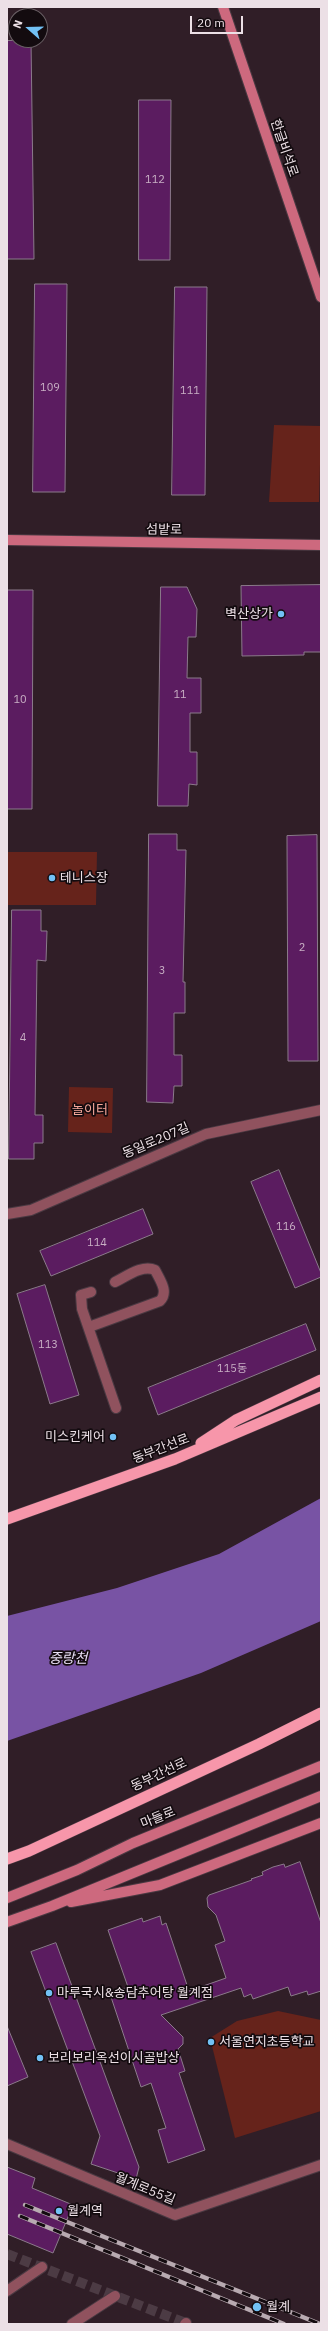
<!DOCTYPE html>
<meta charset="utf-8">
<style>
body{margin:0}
#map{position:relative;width:328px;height:2331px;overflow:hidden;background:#301e27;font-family:"IBM Plex Sans",sans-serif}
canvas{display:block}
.frame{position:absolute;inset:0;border:8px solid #ece0e6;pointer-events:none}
.north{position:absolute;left:8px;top:8px;width:40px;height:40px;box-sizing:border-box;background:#130b0f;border:1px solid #6a6065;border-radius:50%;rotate:290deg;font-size:11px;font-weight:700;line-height:16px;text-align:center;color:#ece0e6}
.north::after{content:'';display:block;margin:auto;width:14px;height:18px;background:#72c1f5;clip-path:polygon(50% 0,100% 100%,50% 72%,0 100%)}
.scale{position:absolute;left:190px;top:16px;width:53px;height:18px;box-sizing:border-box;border:2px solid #ece0e6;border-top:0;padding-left:5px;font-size:12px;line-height:14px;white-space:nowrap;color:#ece0e6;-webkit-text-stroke:3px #130b0f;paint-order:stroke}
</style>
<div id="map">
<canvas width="328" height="2331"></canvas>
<div class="frame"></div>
<div class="north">N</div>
<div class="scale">20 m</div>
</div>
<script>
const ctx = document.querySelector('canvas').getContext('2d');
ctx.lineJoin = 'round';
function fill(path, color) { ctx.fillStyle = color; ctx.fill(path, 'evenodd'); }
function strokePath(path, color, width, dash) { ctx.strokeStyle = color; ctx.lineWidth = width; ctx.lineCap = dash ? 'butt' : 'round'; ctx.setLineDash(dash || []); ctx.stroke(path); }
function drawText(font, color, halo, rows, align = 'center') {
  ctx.font = font + ' "IBM Plex Sans","Noto Sans KR",sans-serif'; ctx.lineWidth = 3.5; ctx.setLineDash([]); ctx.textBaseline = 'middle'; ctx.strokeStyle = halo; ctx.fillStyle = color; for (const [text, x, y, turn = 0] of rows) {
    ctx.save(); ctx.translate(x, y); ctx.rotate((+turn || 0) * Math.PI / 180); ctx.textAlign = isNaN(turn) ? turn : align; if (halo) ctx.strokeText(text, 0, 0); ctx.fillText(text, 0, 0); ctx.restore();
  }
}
const green = new Path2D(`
 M274 425 321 426 319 502H269Z
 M7 852H97L96 905H7Z
 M69 1087 113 1088 112 1133 68 1132Z
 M278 2011 321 2020V2111L235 2138 210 2038 237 2021Z`);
const water = new Path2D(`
 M321 1498V1621L201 1673 7 1741V1616L117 1588 219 1554Z`);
const building = new Path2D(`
 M31 40 34 259H7V41Z
 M139 100H171L170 260H139Z
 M35 284H67L65 492H33Z
 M175 287H207L205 495H172Z
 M321 585V652H304V655L242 656 241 586Z
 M161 587H187L197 609 196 637H188L187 678H201V713H190V752H197V785L189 784 188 806H158Z
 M7 590H33L32 809H7Z
 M149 834H177V850H186L183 982H185V1013H174V1055H182V1086H174L173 1103 147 1102Z
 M317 835 318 1061H288L287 836Z
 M12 910H41V931H47L46 961 37 960 35 1115H43V1143H34V1159H9Z
 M279 1170 321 1273V1277L295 1288 251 1182Z
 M143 1209 153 1234 51 1276 40 1251Z
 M45 1285 79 1395 50 1404 17 1294Z
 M306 1324 316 1350 158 1415 148 1388Z
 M300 1862 321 1923V1991L308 1995 307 1991 291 1996 288 1987 253 1999 251 1994 244 1997 241 1988 161 2015 183 2037V2044L178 2049 185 2071 179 2073 205 2150 168 2163 158 2130 166 2128 151 2083 141 2087 110 1994 128 1987 108 1930 142 1918 143 1922 160 1916 162 1925 166 1923 189 1991 226 1978 215 1945 225 1941 216 1915 208 1907 207 1898 209 1895 252 1880 251 1879 263 1875 262 1872 273 1867 284 1864 285 1867Z
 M56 1943 139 2167 136 2179 91 2164 100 2136 31 1952Z
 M7 2026 28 2077 7 2086Z
 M7 2167 35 2178 32 2188 73 2205 53 2253 7 2234Z`);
const tertiaryTunnel = new Path2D(`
 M7 2254 188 2324`);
const minor = new Path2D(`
 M91 1292 81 1295 82 1309 116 1408
 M89 1327 160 1301C169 1292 160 1280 155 1270 143 1264 127 1276 115 1282
 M7 2291 42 2267
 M72 2324 115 2296
 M185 2324 186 2323`);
const tertiary = new Path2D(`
 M7 1214 31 1210 206 1134 321 1110
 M7 2144 175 2215 321 2165`);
const secondary = new Path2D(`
 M223 7 321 297
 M7 540 321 545
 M7 1898 77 1870 133 1843 321 1766
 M71 1902 160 1885 321 1823
 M7 1922 52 1906 321 1796`);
const trunk = new Path2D(`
 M201 1443 236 1420 321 1380
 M7 1519 175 1459 321 1397
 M7 1859 29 1851 259 1744 321 1713`);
const rail = new Path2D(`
 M25 2205 320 2324
 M20 2216 284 2324`);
const markers = [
 [281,614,4,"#72c1f5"],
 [52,878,4,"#72c1f5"],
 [113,1437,4,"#72c1f5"],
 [49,1993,4,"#72c1f5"],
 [211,2042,4,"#72c1f5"],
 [40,2058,4,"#72c1f5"],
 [59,2211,4,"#72c1f5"],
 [257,2307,5,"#72c1f5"]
];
const numberNames = [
 ["112",155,180],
 ["109",50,388],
 ["111",190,391],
 ["11",180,695],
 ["10",20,700],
 ["2",302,948],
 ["3",162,971],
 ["4",23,1038],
 ["116",286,1227],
 ["114",97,1243],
 ["113",48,1345],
 ["115동",232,1369]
];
const streetNames = [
 ["한글비석로",284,148,71],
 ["섬밭로",164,530,1],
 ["동일로207길",156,1141,-23],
 ["동부간선로",161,1449,-21],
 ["동부간선로",159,1775,-25],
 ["마들로",158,1818,-22],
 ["월계로55길",145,2189,22]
];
const poiNames = [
 ["벽산상가",273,614,"right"],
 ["테니스장",60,878],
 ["미스킨케어",105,1437,"right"],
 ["마루국시&송담추어탕 월계점",57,1993],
 ["서울연지초등학교",219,2042],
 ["보리보리옥선이시골밥상",48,2058],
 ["월계역",67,2211],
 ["월계",266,2307]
];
const parkNames = [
 ["놀이터",90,1110]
];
const waterNames = [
 ["중랑천",68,1659]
];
fill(green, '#66231b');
fill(water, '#7853a4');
fill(building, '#5b1c60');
strokePath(building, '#8b7a8b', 1);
strokePath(tertiaryTunnel, '#4c3b44', 10, [10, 5]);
strokePath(minor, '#4a3942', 12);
strokePath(tertiary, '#4a3942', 12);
strokePath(secondary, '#4a3942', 12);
strokePath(trunk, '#4a3942', 12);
strokePath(minor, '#90525e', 10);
strokePath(tertiary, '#90525e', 10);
strokePath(secondary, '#cd697e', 10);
strokePath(trunk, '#f796aa', 11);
strokePath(rail, '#b8aab1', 4.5);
strokePath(rail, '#130b0f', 3, [9]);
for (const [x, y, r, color] of markers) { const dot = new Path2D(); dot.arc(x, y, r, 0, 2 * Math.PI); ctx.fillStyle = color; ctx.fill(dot); strokePath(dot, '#130b0f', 1.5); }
drawText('11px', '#c8afc4', null, numberNames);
drawText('13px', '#ece0e6', '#130b0f', streetNames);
drawText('13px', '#ece0e6', '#130b0f', poiNames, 'left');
drawText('13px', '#f5a79a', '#130b0f', parkNames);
drawText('italic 14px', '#e8dff5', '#130b0f', waterNames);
</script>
